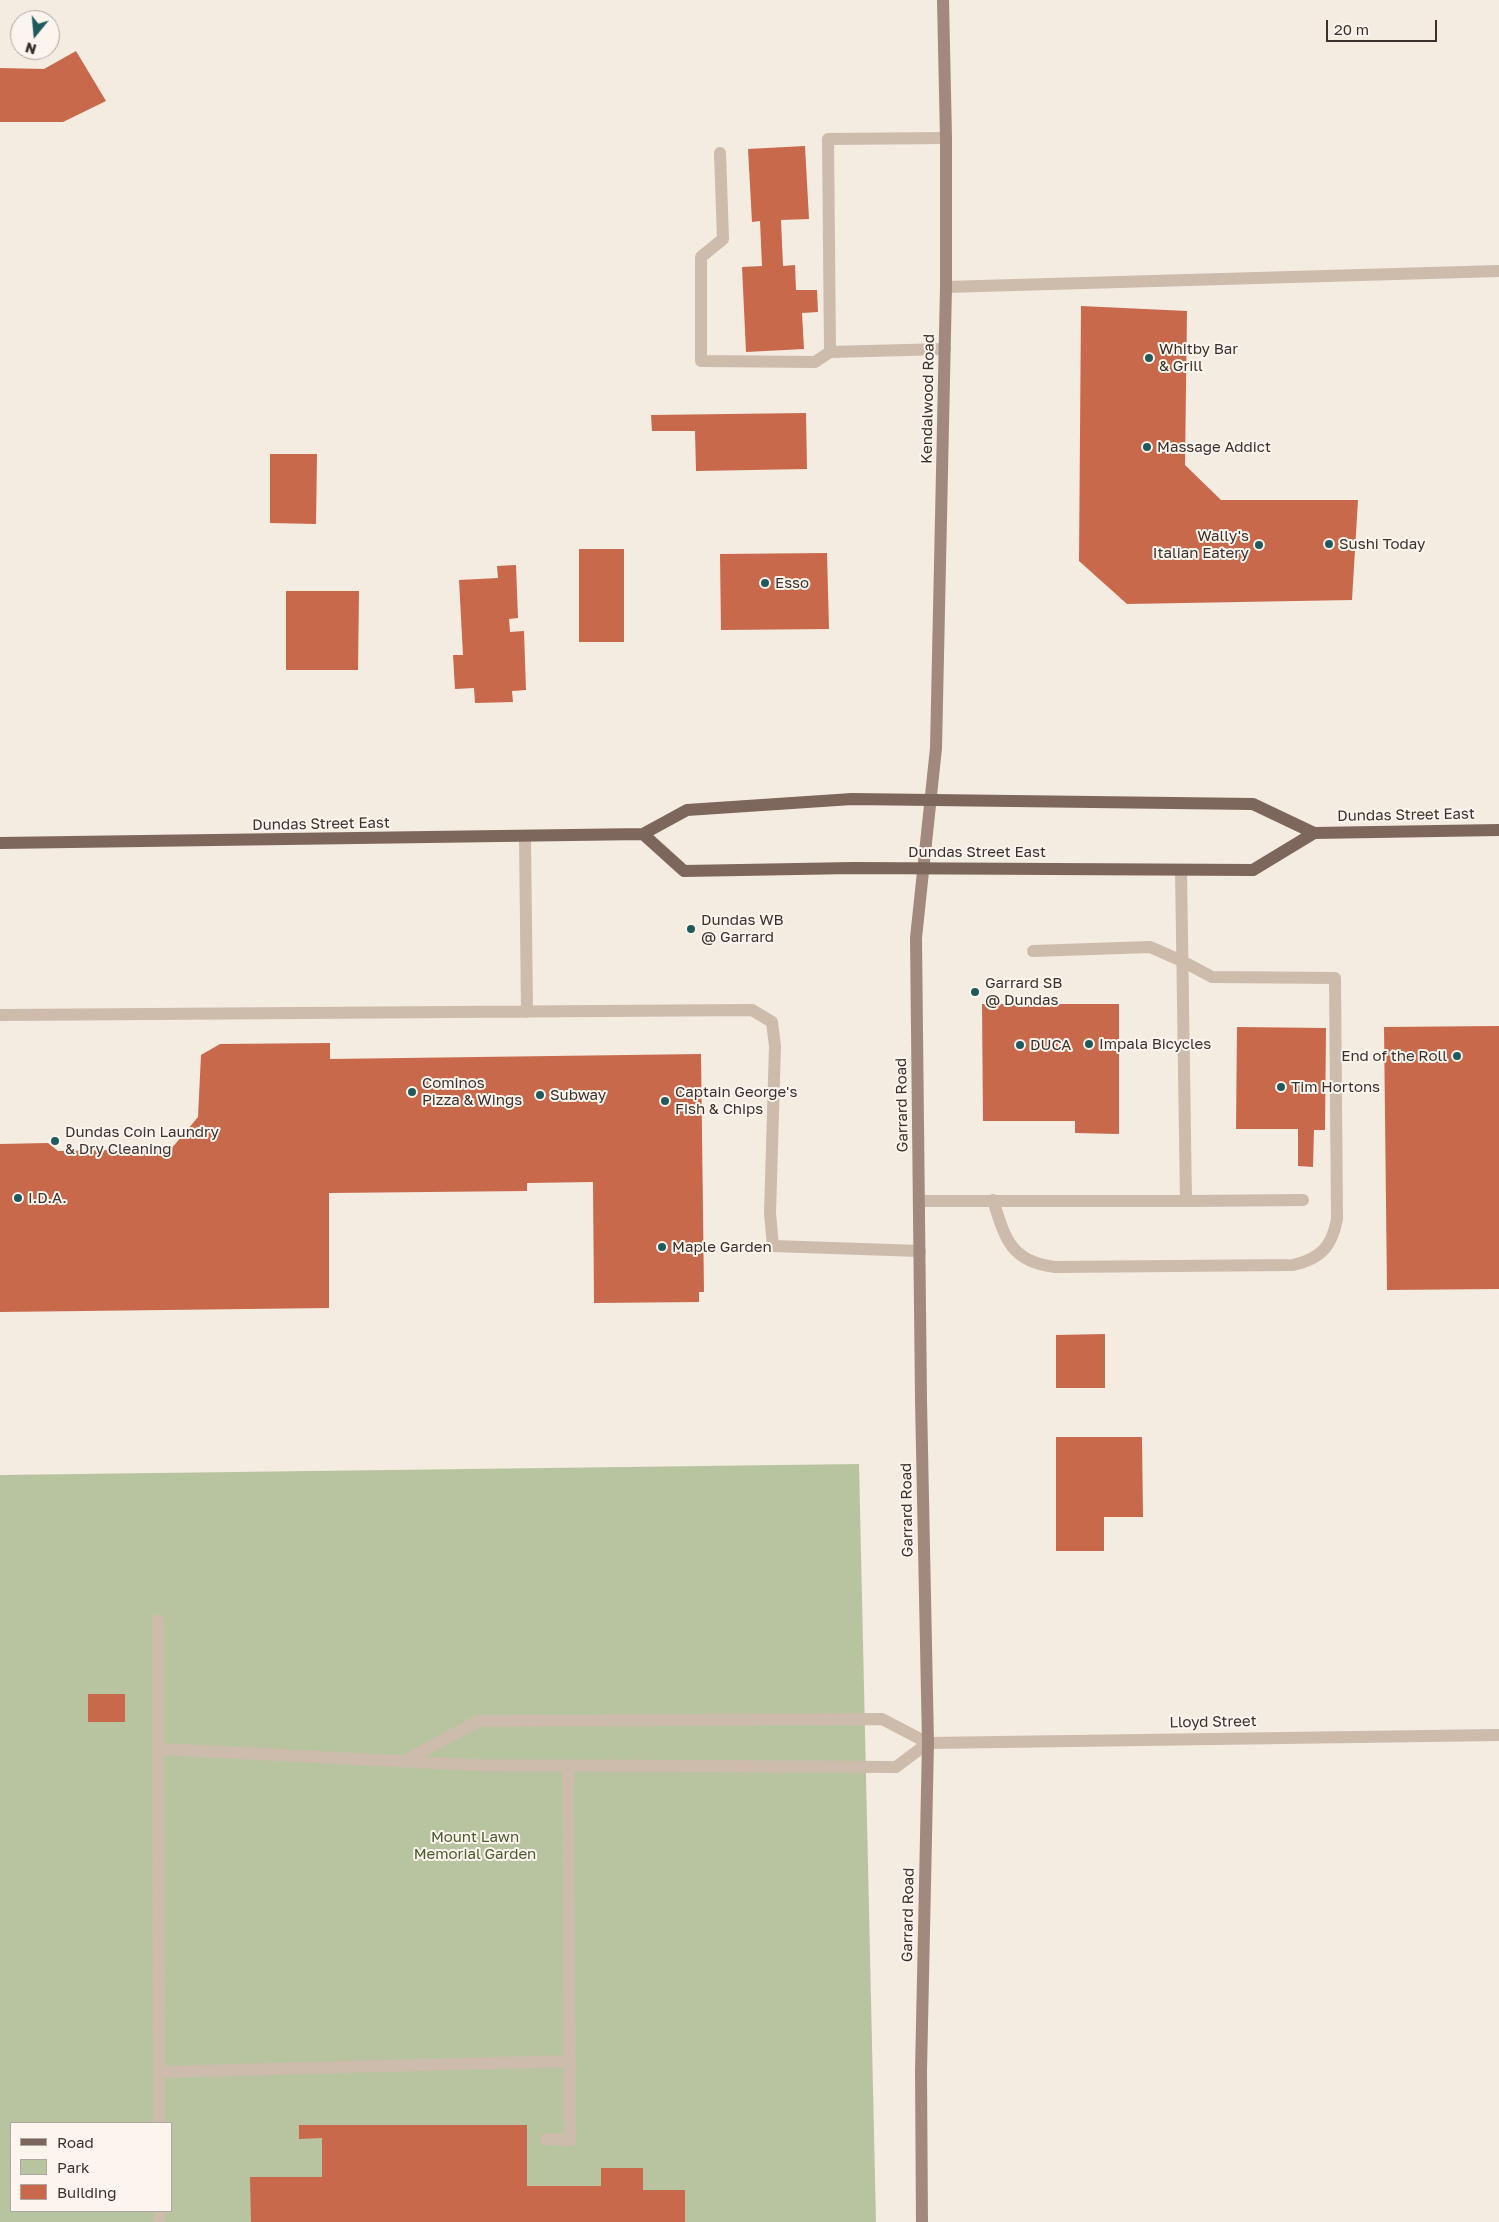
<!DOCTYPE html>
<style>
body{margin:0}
#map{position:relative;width:1499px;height:2222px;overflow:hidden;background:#f4ebe1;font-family:"Golos Text",sans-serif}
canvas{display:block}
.legend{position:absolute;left:10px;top:2122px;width:162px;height:90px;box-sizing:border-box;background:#fbf5ee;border:1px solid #aea6a0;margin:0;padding:6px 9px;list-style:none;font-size:15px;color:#3b302b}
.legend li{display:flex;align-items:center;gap:10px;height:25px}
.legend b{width:25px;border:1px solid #aea6a0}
.north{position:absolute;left:10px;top:10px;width:50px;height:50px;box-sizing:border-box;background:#fbf5ee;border:1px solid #aea6a0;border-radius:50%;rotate:197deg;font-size:14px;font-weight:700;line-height:20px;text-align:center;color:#3b302b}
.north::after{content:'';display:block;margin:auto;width:18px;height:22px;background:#1f5a5e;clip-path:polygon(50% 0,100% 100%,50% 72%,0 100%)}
.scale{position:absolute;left:1326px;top:20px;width:111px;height:22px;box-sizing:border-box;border:2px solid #3b302b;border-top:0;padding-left:6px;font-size:15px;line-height:18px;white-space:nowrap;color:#3b302b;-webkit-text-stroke:4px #fbf5ee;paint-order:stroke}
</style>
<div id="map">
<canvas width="1499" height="2222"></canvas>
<ul class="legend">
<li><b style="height:6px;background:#7d675c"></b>Road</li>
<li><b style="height:14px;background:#b8c4a0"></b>Park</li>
<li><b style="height:14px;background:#c8694b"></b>Building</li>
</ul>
<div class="north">N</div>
<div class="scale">20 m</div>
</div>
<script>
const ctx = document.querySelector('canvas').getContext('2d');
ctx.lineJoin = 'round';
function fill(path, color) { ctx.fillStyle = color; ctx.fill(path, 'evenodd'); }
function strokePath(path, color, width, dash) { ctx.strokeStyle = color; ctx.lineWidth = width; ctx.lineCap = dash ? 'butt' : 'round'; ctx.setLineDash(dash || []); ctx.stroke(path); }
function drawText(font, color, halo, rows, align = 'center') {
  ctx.font = font + ' "Golos Text",sans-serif'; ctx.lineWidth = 4; ctx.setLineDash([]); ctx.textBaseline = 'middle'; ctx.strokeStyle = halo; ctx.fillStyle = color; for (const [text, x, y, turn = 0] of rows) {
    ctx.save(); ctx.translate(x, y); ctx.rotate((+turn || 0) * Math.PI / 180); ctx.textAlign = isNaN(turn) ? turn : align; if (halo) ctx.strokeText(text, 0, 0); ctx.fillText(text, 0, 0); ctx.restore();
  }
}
const green = new Path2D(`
 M859 1464 876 2222H0V1475ZM11 2123H171V2211H11Z`);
const building = new Path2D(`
 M76 51 106 101 63 122H0V68L44 69Z
 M805 146 809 219 781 220 783 266 795 265 796 290H817L818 312 802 313 804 349 746 352 742 267 762 266 760 221 752 222 748 149Z
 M1081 306 1187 311 1185 465 1221 500H1358L1352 600 1127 604 1079 561Z
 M806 413 807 469 696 471 695 431H652L651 415Z
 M270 454H317L316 524 270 523Z
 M579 549H624V642H579Z
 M827 553 829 629 721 630 720 554Z
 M516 565 518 618 509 619 510 632 524 631 526 690 512 691 513 702 475 703 474 688 455 689 453 655H463L459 580 498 578 497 566Z
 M286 591H359L358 670H286Z
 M982 1004H1119V1134L1075 1133V1121H983Z
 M1499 1026V1289L1387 1290 1384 1027Z
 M1237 1027 1326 1028 1325 1130H1314L1313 1167 1298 1166V1129H1236Z
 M330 1043V1059L701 1054 704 1292H699V1302L594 1303 593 1182 527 1183V1191L329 1193V1308L0 1312V1144L48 1143 58 1151 171 1149 198 1117 201 1055 220 1044Z
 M1105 1334V1388H1056V1335Z
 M1056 1437H1142L1143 1517H1104V1551H1056Z
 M88 1694H125V1722H88Z
 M299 2125H527V2186H601V2168H643V2190H685V2222H251L250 2177H322V2138L299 2139Z`);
const lane = new Path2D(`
 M720 153 723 239 701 257V361L815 362 830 352
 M946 287 1499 271
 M945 349 830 352 828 139 946 138
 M525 837 527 1012
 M0 1015 752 1010 772 1022 775 1046 770 1213 773 1246 920 1251
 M993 1200C1005 1239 1011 1262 1055 1267L1293 1265C1320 1259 1332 1247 1337 1219L1335 978 1212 977 1182 961 1150 947 1033 951
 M919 1201H1186L1181 870
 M1186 1201 1303 1200
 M158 1620 159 2123
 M160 1749 475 1765 896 1767 928 1743 882 1719 478 1721 404 1761
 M159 2072 569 2061
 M546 2139 570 2140 568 1765
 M159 2222 160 2211`);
const street = new Path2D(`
 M928 1743 1499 1735`);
const secondary = new Path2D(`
 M922 2222 921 2071 928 1743 921 1400 916 938 936 748 946 287V138L943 0`);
const primary = new Path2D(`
 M643 834 684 871 853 868 1253 870 1314 833
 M0 843 643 834 687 810 852 799 1253 804 1314 833 1499 830`);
const markers = [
 [1149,358,5,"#1f5a5e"],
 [1147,447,5,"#1f5a5e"],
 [1329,544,5,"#1f5a5e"],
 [1259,545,5,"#1f5a5e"],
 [765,583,5,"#1f5a5e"],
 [691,929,5,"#1f5a5e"],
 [975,992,5,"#1f5a5e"],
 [1089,1044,5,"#1f5a5e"],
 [1020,1045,5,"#1f5a5e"],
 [1457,1056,5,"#1f5a5e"],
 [1281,1087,5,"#1f5a5e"],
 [412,1092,5,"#1f5a5e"],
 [540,1095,5,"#1f5a5e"],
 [665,1101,5,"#1f5a5e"],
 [55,1141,5,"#1f5a5e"],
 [18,1198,5,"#1f5a5e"],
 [662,1247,5,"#1f5a5e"]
];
const poiNames = [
 ["Whitby Bar",1159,349],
 ["& Grill",1159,366],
 ["Massage Addict",1157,447],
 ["Wally's",1249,536,"right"],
 ["Italian Eatery",1249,553,"right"],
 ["Sushi Today",1339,544],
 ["Esso",775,583],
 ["Dundas WB",701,920],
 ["@ Garrard",701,937],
 ["Garrard SB",985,983],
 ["@ Dundas",985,1000],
 ["Impala Bicycles",1099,1044],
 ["DUCA",1030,1045],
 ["End of the Roll",1447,1056,"right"],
 ["Cominos",422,1083],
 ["Pizza & Wings",422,1100],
 ["Tim Hortons",1291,1087],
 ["Captain George's",675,1092],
 ["Fish & Chips",675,1109],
 ["Subway",550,1095],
 ["Dundas Coin Laundry",65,1132],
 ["& Dry Cleaning",65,1149],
 ["I.D.A.",28,1198],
 ["Maple Garden",672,1247]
];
const streetNames = [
 ["Kendalwood Road",928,399,-89],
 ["Dundas Street East",1406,815,-1],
 ["Dundas Street East",321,824,-1],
 ["Dundas Street East",977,852],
 ["Garrard Road",902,1105,-91],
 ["Garrard Road",907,1510,-91],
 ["Lloyd Street",1213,1722,-1],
 ["Garrard Road",908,1915,-89]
];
const parkNames = [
 ["Mount Lawn",475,1837],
 ["Memorial Garden",475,1854]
];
fill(green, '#b8c4a0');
fill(building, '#c8694b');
strokePath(lane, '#cdbbac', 12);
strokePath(street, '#cdbbac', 12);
strokePath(secondary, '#a18a7d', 12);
strokePath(primary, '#7d675c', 12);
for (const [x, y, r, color] of markers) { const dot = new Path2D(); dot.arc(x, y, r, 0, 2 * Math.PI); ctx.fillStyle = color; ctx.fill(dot); strokePath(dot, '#fbf5ee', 2); }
drawText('15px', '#3b302b', '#fbf5ee', poiNames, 'left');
drawText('15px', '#3b302b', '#fbf5ee', streetNames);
drawText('15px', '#4a5a2e', '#fbf5ee', parkNames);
</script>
